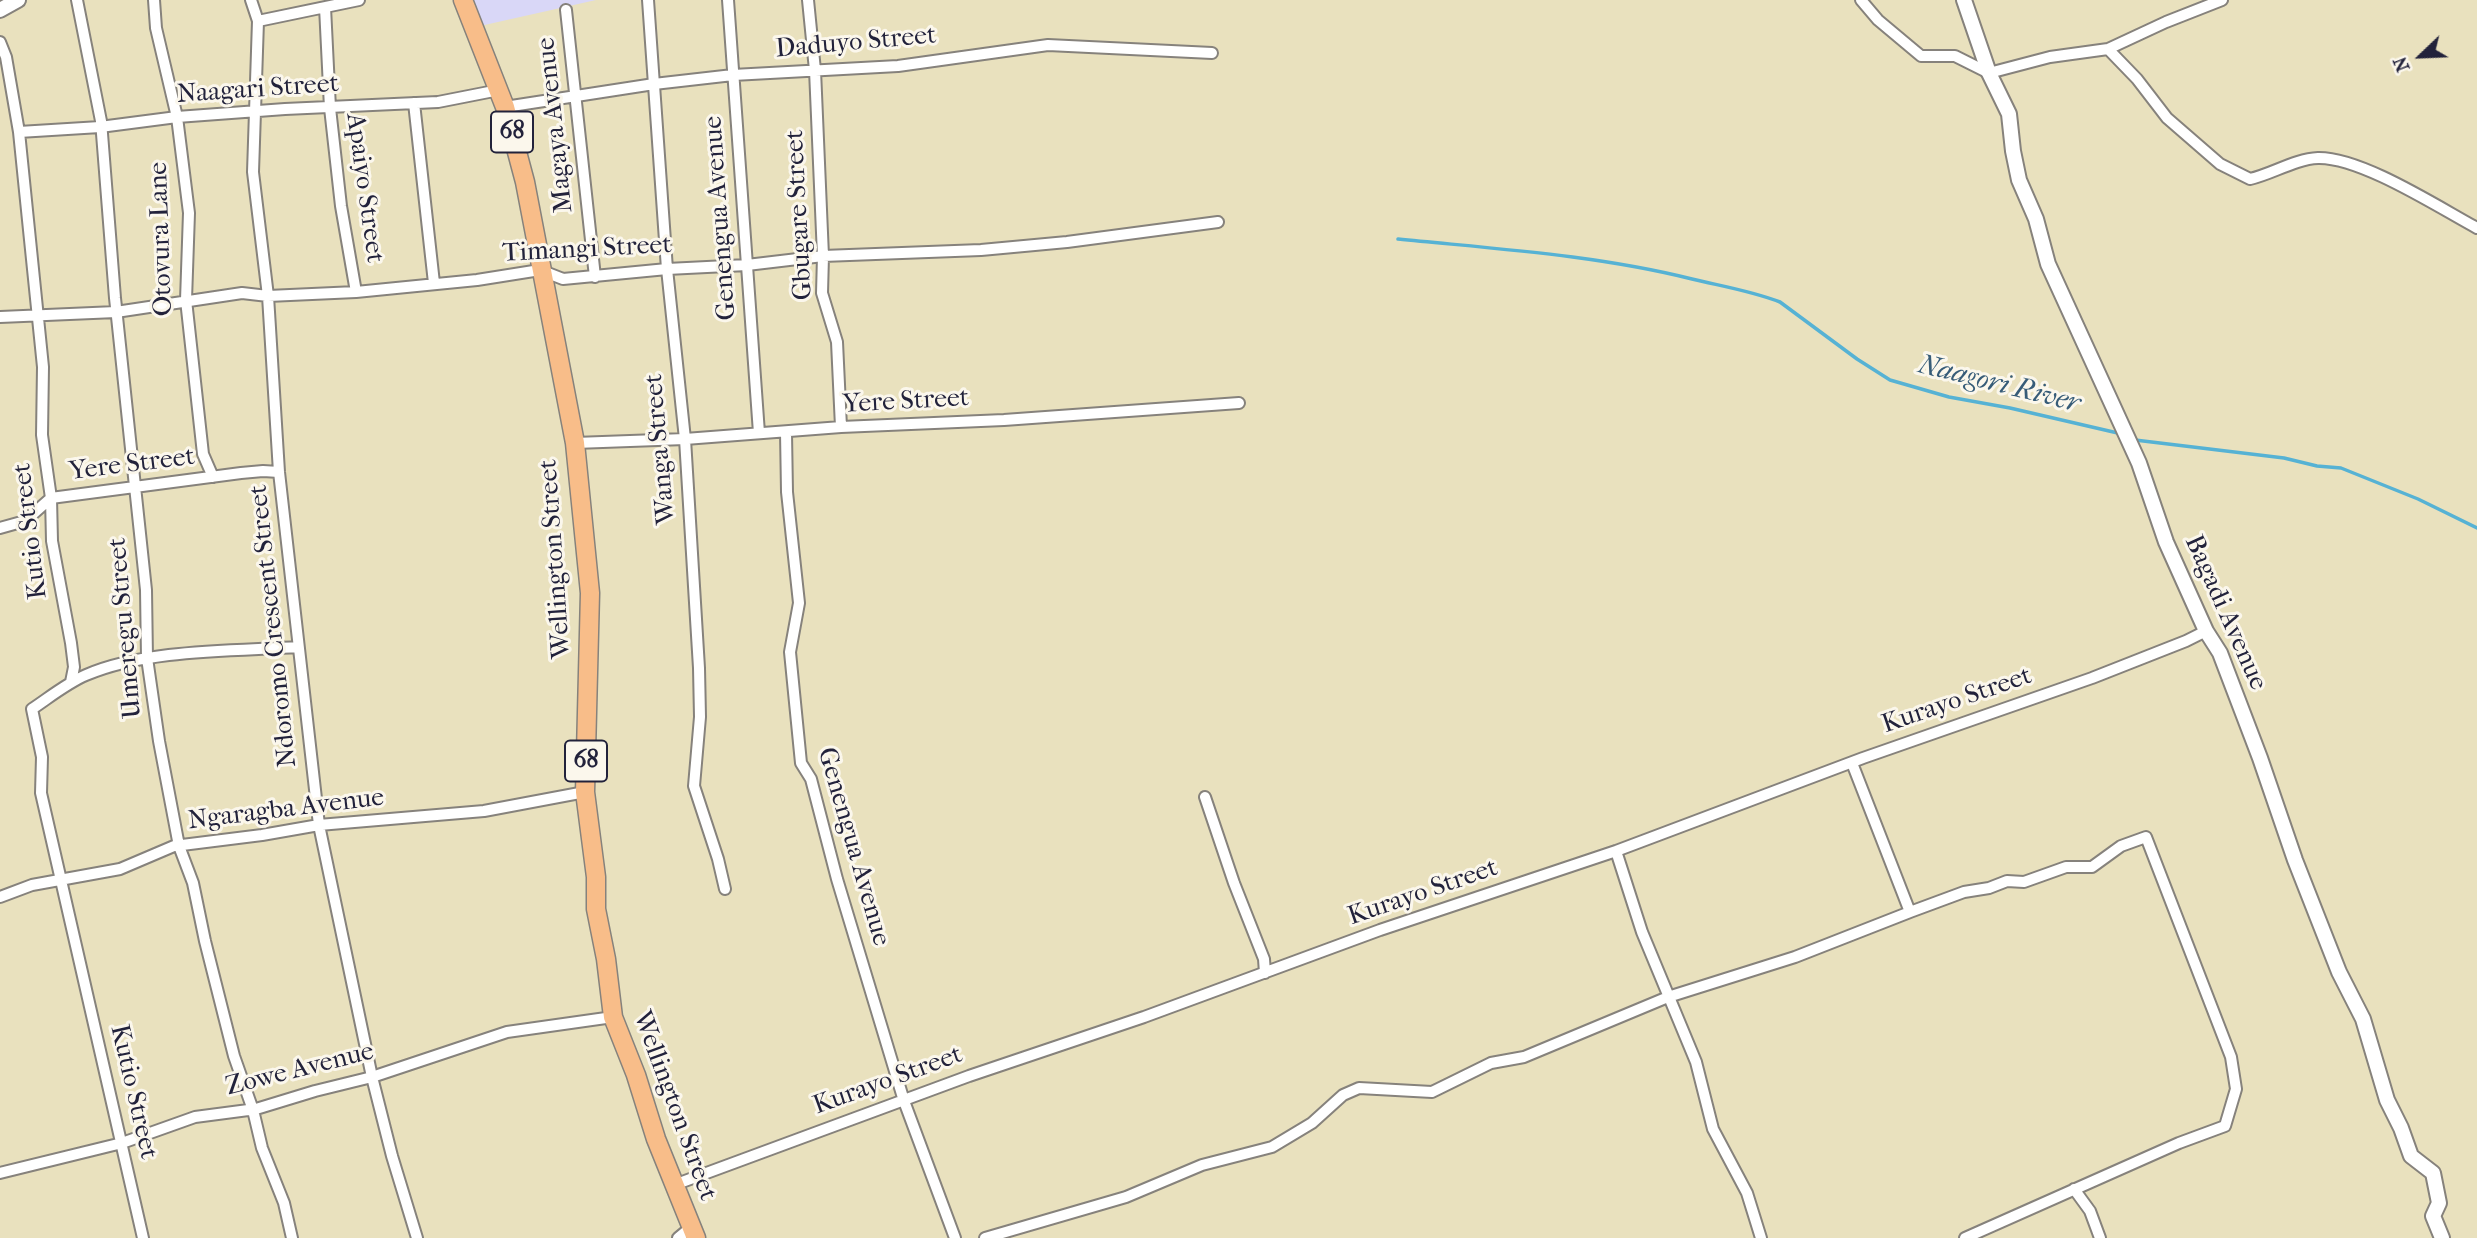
<!DOCTYPE html>
<style>
body{margin:0}
#map{position:relative;width:2477px;height:1238px;overflow:hidden;background:#e9e1be;font-family:"IM FELL French Canon",serif}
canvas{display:block}
.north{position:absolute;left:2386px;top:21px;width:70px;height:70px;-webkit-text-stroke:5px #fbf7ec;paint-order:stroke;rotate:247deg;font-size:19px;font-weight:700;line-height:28px;text-align:center;color:#22223b}
.north::after{content:'';display:block;margin:auto;width:24px;height:32px;background:#22223b;clip-path:polygon(50% 0,100% 100%,50% 72%,0 100%)}
</style>
<div id="map">
<canvas width="2477" height="1238"></canvas>
<div class="north">N</div>
</div>
<script>
const ctx = document.querySelector('canvas').getContext('2d');
ctx.lineJoin = 'round';
function fill(path, color) { ctx.fillStyle = color; ctx.fill(path, 'evenodd'); }
function strokePath(path, color, width, dash) { ctx.strokeStyle = color; ctx.lineWidth = width; ctx.lineCap = dash ? 'butt' : 'round'; ctx.setLineDash(dash || []); ctx.stroke(path); }
function drawText(font, color, halo, rows, align = 'center') {
  ctx.font = font + ' "IM FELL French Canon",serif'; ctx.lineWidth = 6; ctx.setLineDash([]); ctx.textBaseline = 'middle'; ctx.strokeStyle = halo; ctx.fillStyle = color; for (const [text, x, y, turn = 0] of rows) {
    ctx.save(); ctx.translate(x, y); ctx.rotate((+turn || 0) * Math.PI / 180); ctx.textAlign = isNaN(turn) ? turn : align; if (halo) ctx.strokeText(text, 0, 0); ctx.fillText(text, 0, 0); ctx.restore();
  }
}
const built = new Path2D(`
 M470 0H596L480 26Z`);
const stream = new Path2D(`
 M1398 239C1497 249 1596 255 1692 279 1721 286 1752 291 1780 302L1857 359 1890 380 1949 397 2010 408 2122 434
 M2135 440 2284 458 2317 466 2341 468 2418 499 2477 528`);
const minor = new Path2D(`
 M77 0 101 121 115 298 146 590 147 658 159 741 179 846 193 883 205 941 234 1056 253 1110 262 1148 284 1203 292 1238
 M154 0 156 28 177 117 189 213 186 300 203 454 213 477
 M251 0 258 21 253 172 268 296 279 472 319 825 372 1077 392 1156 417 1238
 M648 0 667 269 685 439 699 668 700 717 694 786 718 859 725 889
 M728 0 759 433
 M808 0 815 70 823 256 822 293 837 342 841 427
 M1861 0 1878 20 1921 56H1955L1989 73 2050 57 2108 49 2166 22 2222 0
 M325 7 330 108 341 206 356 292
 M566 10 595 277
 M258 21 359 0
 M0 42 6 57 19 132 43 367 42 435 51 498 52 541 71 643 74 667 71 682
 M2108 49 2137 79 2167 118 2220 164 2250 179C2272 174 2295 159 2318 158 2361 157 2438 207 2477 228
 M414 103 434 283
 M505 107 654 84 733 75 898 66 1048 45 1212 53
 M19 132 100 127 177 117 285 109 438 102 499 90
 M0 317 116 312 242 293 268 296 356 292 477 280 540 270 563 279 667 269 747 265 823 256 981 250 1067 242 1218 222
 M786 433 787 492 799 603 790 652 801 763 811 779 837 879 904 1101 955 1238
 M575 443 685 439 841 427 1004 420 1239 403
 M0 528 25 521 51 498 241 473 263 471 279 472
 M1205 797 1234 883 1264 959 1265 973
 M1616 851 1642 932 1696 1062 1713 1129 1747 1193 1761 1238
 M0 897 32 885 120 869 174 846 262 835 319 825 484 811 585 792
 M1910 912 1964 892 1989 888 2007 881 2024 882 2066 867H2092L2121 846 2146 837 2231 1057 2236 1089 2225 1126 2179 1143 1965 1238
 M0 1173 122 1143 195 1117 256 1109 315 1091 372 1077 507 1032 613 1017
 M674 1185 969 1076 1144 1017 1380 930 1616 851 1863 758 2092 678 2186 641 2206 631
 M2074 1189 2090 1211 2100 1238
 M143 1238 41 793 42 757 32 709C50 697 67 683 86 675 146 649 234 651 298 647
 M678 1238 690 1228
 M985 1238 1126 1197 1202 1165 1272 1147 1312 1123 1343 1095 1359 1088 1432 1092 1491 1063 1524 1057 1668 997 1795 957 1910 912 1852 763`);
const tertiary = new Path2D(`
 M1964 0 1989 73 2009 114 2013 151 2019 180 2036 219 2048 264 2139 463 2166 542 2206 631 2220 653 2260 758 2295 860 2339 972 2363 1019 2387 1100 2401 1128 2411 1156 2433 1173 2439 1203 2433 1216 2442 1238
 M0 10 18 0`);
const primary = new Path2D(`
 M463 0 505 107 525 182 575 443 590 593 585 792 596 877V909L606 959 613 1017 636 1075 656 1139 696 1238`);
const shields = [
 [512,132,42],
 [586,761,42]
];
const shieldNames = [
 ["68",512,132],
 ["68",586,761]
];
const streetNames = [
 ["Daduyo Street",856,43,-5],
 ["Naagari Street",258,90,-4],
 ["Magaya Avenue",556,125,-96],
 ["Apaiyo Street",364,188,82],
 ["Gbugare Street",800,215,-93],
 ["Genengua Avenue",721,218,-94],
 ["Otovura Lane",162,239,-92],
 ["Timangi Street",587,250,-3],
 ["Yere Street",906,402,-3],
 ["Wanga Street",661,449,-95],
 ["Yere Street",132,465,-7],
 ["Kutio Street",31,531,-97],
 ["Wellington Street",556,559,-94],
 ["Bagadi Avenue",2225,613,66],
 ["Ndoromo Crescent Street",274,626,-96],
 ["Umeregu Street",126,628,-95],
 ["Kurayo Street",1957,701,-19],
 ["Ngaragba Avenue",286,810,-7],
 ["Genengua Avenue",853,847,74],
 ["Kurayo Street",1423,893,-19],
 ["Zowe Avenue",300,1070,-14],
 ["Kurayo Street",888,1081,-20],
 ["Kutio Street",133,1092,77],
 ["Wellington Street",674,1106,70]
];
const waterNames = [
 ["Naagori River",1999,385,14]
];
fill(built, '#d9d7f7');
strokePath(stream, '#56b2d4', 3.5);
strokePath(minor, '#86827c', 14);
strokePath(tertiary, '#86827c', 18);
strokePath(primary, '#86827c', 21);
strokePath(minor, '#fff', 10);
strokePath(tertiary, '#fff', 14);
strokePath(primary, '#f8bd89', 18);
for (const [x, y, w] of shields) { const box = new Path2D(); box.roundRect(x - w / 2, y - 20.5, w, 41, 5); ctx.fillStyle = '#fbf7ec'; ctx.fill(box); strokePath(box, '#22223b', 2); }
drawText('bold 24px', '#22223b', null, shieldNames);
drawText('26px', '#22223b', '#fbf7ec', streetNames);
drawText('italic 28px', '#375c78', '#fbf7ec', waterNames);
</script>
